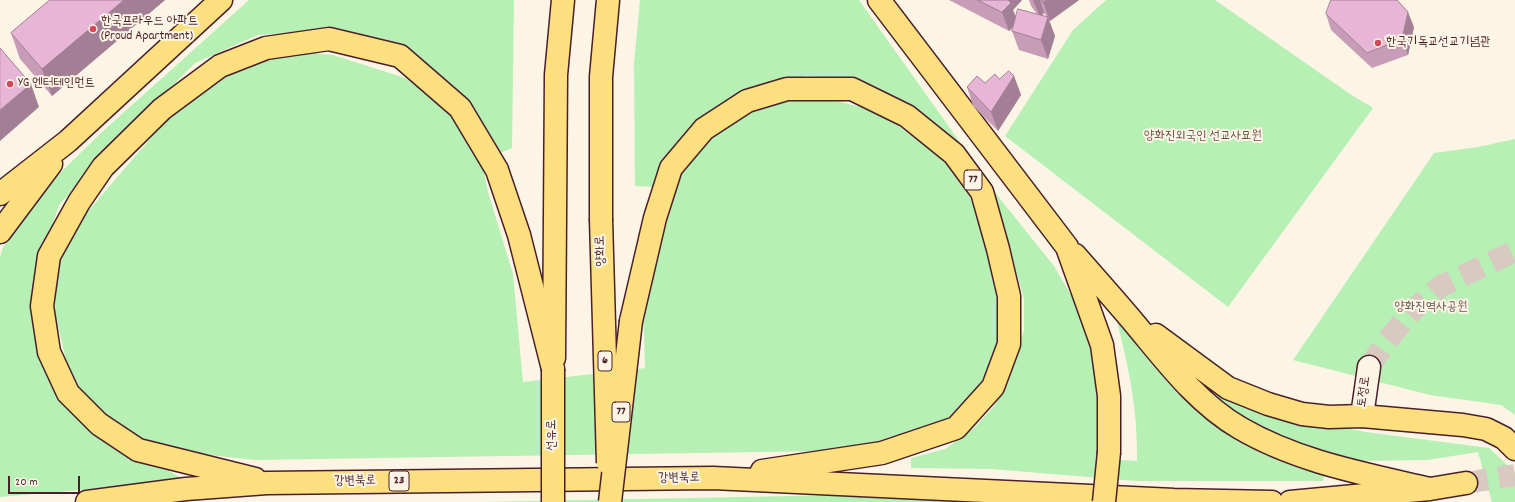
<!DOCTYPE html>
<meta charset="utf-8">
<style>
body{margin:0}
#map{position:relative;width:1515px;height:502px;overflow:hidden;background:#fcf5e5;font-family:Dekko,sans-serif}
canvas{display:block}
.scale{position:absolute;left:8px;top:476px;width:72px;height:18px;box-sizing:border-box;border:2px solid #4a1f2b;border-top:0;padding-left:5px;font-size:12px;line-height:14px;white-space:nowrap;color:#4a1f2b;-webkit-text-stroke:3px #fcf5e5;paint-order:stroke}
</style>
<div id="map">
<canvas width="1515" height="502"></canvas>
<div class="scale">20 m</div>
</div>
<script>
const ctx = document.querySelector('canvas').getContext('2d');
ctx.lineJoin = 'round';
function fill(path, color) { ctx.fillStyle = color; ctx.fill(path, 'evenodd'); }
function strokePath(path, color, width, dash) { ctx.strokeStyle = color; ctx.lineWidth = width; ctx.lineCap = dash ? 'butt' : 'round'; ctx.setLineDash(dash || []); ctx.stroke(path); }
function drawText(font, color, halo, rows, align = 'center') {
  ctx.font = font + ' Dekko,"Poor Story",sans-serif'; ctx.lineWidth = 4; ctx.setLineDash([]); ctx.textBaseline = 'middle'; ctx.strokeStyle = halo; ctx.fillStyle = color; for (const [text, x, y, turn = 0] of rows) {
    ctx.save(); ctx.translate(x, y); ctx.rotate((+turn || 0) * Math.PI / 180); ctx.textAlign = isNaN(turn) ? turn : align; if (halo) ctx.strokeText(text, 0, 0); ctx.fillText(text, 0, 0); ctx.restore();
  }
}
const green = new Path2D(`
 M249 0H514L512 148 500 153 465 104 332 30 258 35 195 63 122 136 59 205 41 258 33 329 45 371 73 414 116 449 166 469 186 481 0 497V257L3 247 28 213 63 170 102 132Z
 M640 0H859L1001 200 1054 266 1090 328 1105 459 1137 461C1138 408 1128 364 1115 314L1195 407 1325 473 1323 481H1137L991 469 911 468V458L945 449 974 428 994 406 1008 383 1024 330V299L1008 242 987 188 840 79 807 76 742 98 676 148 653 187 635 186 634 64Z
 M1106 0H1215L1350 94 1373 108 1228 307 1005 136 1073 30Z
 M293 51 333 55 405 78 445 106 481 158 488 192 513 274 523 382 645 368 643 302 663 220 681 169 709 137 744 111 808 94 877 111 944 159 965 186 989 242 1003 294 1005 342 984 386 947 421 905 440 826 451 255 460 192 453 128 436 89 404 68 368 55 314 56 268 71 231 181 103 221 77Z
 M1515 139V415L1501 405 1430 395 1293 360 1434 153 1478 147Z
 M1225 390 1285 416 1366 432 1489 448 1515 472V502H1492L1478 452 1427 460 1359 461 1311 451 1230 412 1213 398Z
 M843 495 959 502H482Z`);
const secondaryTunnel = new Path2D(`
 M1369 367 1387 341 1409 314 1441 286 1515 251`);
const highwayTunnel = new Path2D(`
 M1466 483 1515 475`);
const secondary = new Path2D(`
 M1362 416 1369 367`);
const primary = new Path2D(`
 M601 219V77L608 0
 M554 358 556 75 563 0`);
const highway = new Path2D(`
 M879 0 1067 247 1102 345 1109 396V452
 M0 194 68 141 221 0
 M0 232 51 164
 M1075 255C1095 278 1115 300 1135 324 1166 361 1197 403 1240 428 1298 462 1366 474 1430 489
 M631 321 655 218 671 168 704 129 747 101 787 89H852L907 116 954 154 982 192 998 249 1009 296V344L993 387 956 428 882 453 762 471
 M1156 335 1228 388 1268 404 1302 414 1329 417 1362 416 1463 425 1486 429 1504 438 1515 449
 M255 479 138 450 99 424 68 393 49 352 42 306 49 256 79 202 103 167 162 109 220 66 266 48 329 39 400 56 460 108 497 170 519 235 553 369
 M87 502 186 489 267 483 713 478 1174 500 1272 502
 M1290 502 1430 489 1466 483`);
const primaryBridge = new Path2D(`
 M601 219 608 463
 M553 502V369`);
const highwayBridge = new Path2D(`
 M610 502 631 321
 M1104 502 1109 452`);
const wall = new Path2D(`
 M50 0H165L52 96 20 59 11 33Z
 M949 0H1022L1013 10 1016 18 1037 14 1031 6 1029 0H1079L1050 21 1048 18 1055 36 1048 59 1019 50 1012 31 1013 27 1009 31ZM1044 13 1047 17 1042 15Z
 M1326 14 1414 27 1408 55 1372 68 1331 30Z
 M1014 76 1021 95 998 131 973 106 967 87 985 83Z`);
const shadedWall = new Path2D(`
 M124 0H165L52 96 42 69Z
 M1006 0H1022L1013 10 1018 22 1009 31 1002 12Z
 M1033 0H1040L1044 13 1040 17Z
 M1047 0H1079L1050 21 1043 2Z
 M1408 12 1414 27 1408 55 1402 39Z
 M1048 17 1055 36 1048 59 1041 40Z
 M1014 76 1021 95 998 131 991 112Z
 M31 84 39 107 0 141V110Z`);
const building = new Path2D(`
 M50 0H124L42 69 11 33Z
 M978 0H1008L1011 3 1002 12Z
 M1042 0H1047L1043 2Z
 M1331 0H1397L1408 12 1402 39 1367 53 1326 14Z
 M1018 9 1048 17 1041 40 1012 31Z
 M0 48 31 84 0 110Z
 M1009 71 1014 76 991 112 967 87 977 76 985 83 995 74 999 79Z`);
const markers = [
 [93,29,4,"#d1495b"],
 [1378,43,4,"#d1495b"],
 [10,84,4,"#d1495b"]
];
const shields = [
 [973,180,18],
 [605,361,14],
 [621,412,18],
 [399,481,20]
];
const shieldNames = [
 ["77",973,180],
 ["6",605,361],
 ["77",621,412],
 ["23",399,481]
];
const poiNames = [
 ["한국프라우드 아파트",101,22],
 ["(Proud Apartment)",101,37],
 ["한국기독교선교기념관",1386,43],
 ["YG 엔터테인먼트",18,84]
];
const parkNames = [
 ["양화진외국인 선교사묘원",1203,137],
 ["양화진역사공원",1431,308]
];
const streetNames = [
 ["양화로",602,251,-92],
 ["토정로",1365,392,-82],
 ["선유로",553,435,-90],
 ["강변북로",679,479,-1],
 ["강변북로",355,482,-1]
];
fill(green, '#b6f0b4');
strokePath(secondaryTunnel, '#d8cac0', 22, [22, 11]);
strokePath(highwayTunnel, '#d8cac0', 22, [22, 11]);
strokePath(secondary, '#4a1f2b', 25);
strokePath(primary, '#4a1f2b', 25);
strokePath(highway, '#4a1f2b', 25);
strokePath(secondary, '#fcf5e5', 22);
strokePath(primary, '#fce080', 22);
strokePath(highway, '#fce080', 22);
strokePath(primaryBridge, '#4a1f2b', 25, []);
strokePath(highwayBridge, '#4a1f2b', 25, []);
strokePath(primaryBridge, '#fce080', 22);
strokePath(highwayBridge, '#fce080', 22);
fill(wall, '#c79cb7');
fill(shadedWall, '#a27f95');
fill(building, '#e7b5d5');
strokePath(building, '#a27f95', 1);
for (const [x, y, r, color] of markers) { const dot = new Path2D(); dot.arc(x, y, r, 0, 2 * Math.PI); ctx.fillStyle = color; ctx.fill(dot); strokePath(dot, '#fcf5e5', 1.5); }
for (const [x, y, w] of shields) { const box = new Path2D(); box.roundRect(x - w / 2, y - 10, w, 20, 3); ctx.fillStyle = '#fcf5e5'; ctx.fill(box); strokePath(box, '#4a1f2b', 1); }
drawText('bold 12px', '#4a1f2b', null, shieldNames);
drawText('13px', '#4a1f2b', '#fcf5e5', poiNames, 'left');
drawText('13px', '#65534d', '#fcf5e5', parkNames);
drawText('13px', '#4a1f2b', '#fcf5e5', streetNames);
</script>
